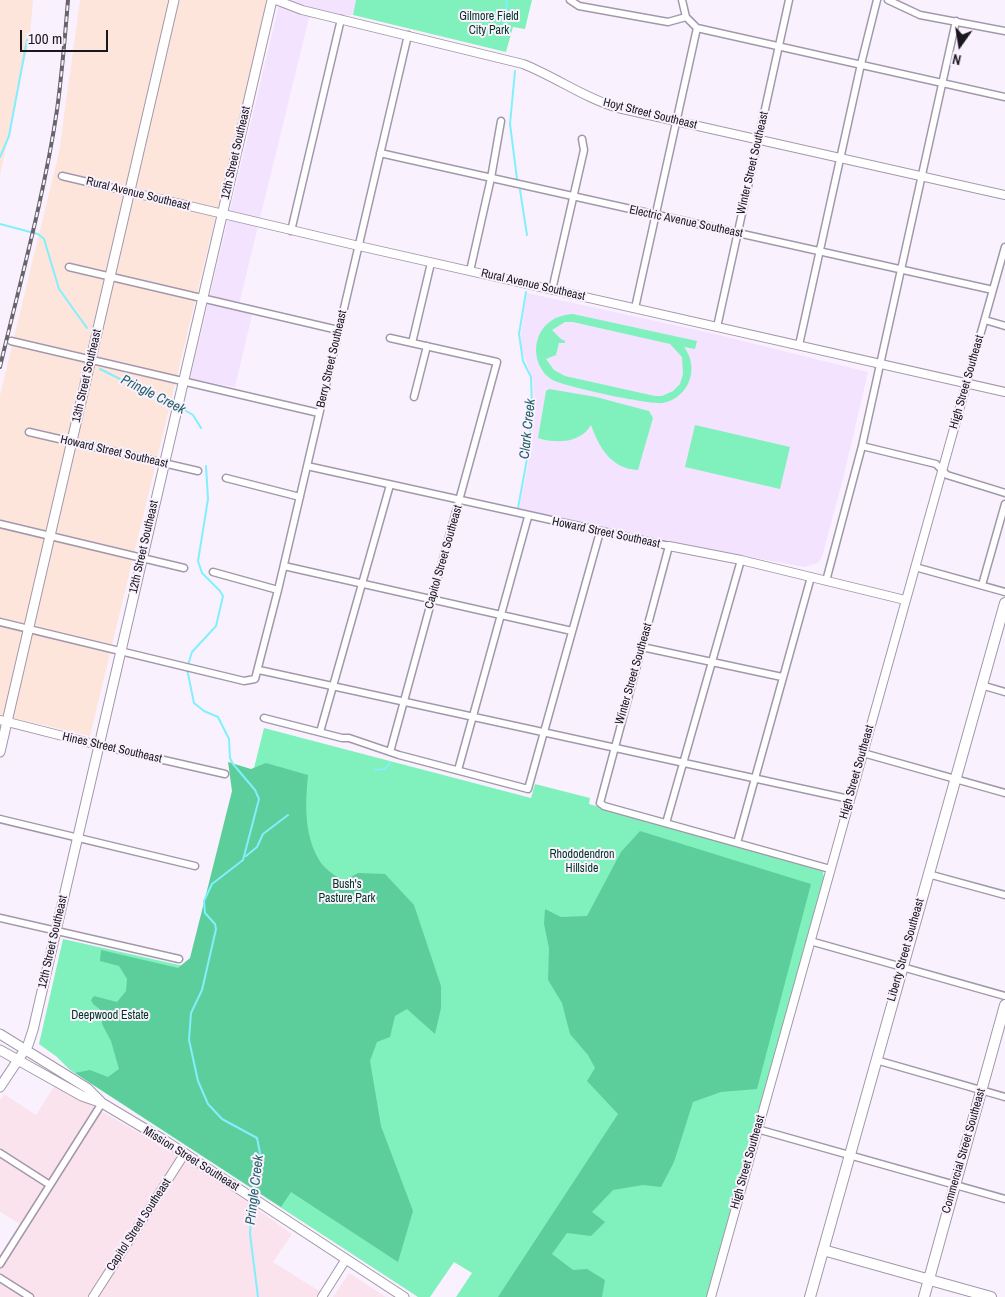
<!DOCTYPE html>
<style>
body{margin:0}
#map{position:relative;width:1005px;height:1297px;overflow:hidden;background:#f9f2fe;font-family:"Archivo Narrow",sans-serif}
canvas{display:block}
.north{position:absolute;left:935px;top:20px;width:50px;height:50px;-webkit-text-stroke:4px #f9f2fe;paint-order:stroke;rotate:193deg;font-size:14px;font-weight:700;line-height:20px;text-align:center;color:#1b171e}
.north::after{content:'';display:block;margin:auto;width:18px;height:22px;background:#1b171e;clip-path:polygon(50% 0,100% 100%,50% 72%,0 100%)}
.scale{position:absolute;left:20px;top:30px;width:88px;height:22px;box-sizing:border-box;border:2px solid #1b171e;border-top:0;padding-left:6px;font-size:15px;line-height:18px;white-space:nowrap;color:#1b171e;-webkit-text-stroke:4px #f9f2fe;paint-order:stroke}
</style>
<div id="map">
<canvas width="1005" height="1297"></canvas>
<div class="north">N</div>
<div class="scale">100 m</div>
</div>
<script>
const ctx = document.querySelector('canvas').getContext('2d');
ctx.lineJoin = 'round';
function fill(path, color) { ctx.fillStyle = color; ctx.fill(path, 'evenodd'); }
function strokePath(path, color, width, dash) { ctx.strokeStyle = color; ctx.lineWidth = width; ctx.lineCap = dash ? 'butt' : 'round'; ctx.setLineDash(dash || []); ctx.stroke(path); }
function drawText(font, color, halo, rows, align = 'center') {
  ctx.font = font + ' "Archivo Narrow",sans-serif'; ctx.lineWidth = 4; ctx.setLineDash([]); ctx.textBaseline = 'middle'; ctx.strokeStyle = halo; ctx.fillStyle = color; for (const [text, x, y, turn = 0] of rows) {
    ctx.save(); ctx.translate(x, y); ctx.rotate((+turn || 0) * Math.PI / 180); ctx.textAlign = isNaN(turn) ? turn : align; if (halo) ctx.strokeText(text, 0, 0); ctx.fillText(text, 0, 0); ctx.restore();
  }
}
const built = new Path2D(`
 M280 0H356L353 15 309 18 239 304 254 307 235 387 190 379Z
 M527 293 711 333 868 372 844 475 822 557 818 563 804 567 717 551 519 509 528 465 534 409 533 380 521 348V334Z`);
const industrial = new Path2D(`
 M0 0H33L30 36 0 176Z
 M80 0H268L90 736 0 715V395L59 152Z`);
const medical = new Path2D(`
 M55 1085 194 1164 292 1234 273 1262 329 1297H0V1255L20 1224 0 1212V1100L4 1094 36 1115Z
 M349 1273 386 1297H333Z`);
const green = new Path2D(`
 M356 0H532L525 29 513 27 506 52 353 15Z
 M573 314 697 341 695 349 684 347C700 368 689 398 663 403 650 405 560 386 551 379 538 370 533 353 538 338 544 322 557 315 573 314ZM565 322H573L670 344 682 357 683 374 680 384 673 391 662 396H655L565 376 554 370 546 359 556 355 559 343H565V341L561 339 552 330Z
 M549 389 596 397 649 411 653 418 638 470C611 469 599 447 591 425 581 443 556 444 538 438L546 391Z
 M695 425 790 447 780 489 685 467Z
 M264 728 531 798 535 784 590 798 589 804 823 870 824 880 707 1297H456L472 1273 454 1262 430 1297H418L70 1070 57 1057 39 1044 63 939 188 967 251 780Z`);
const forest = new Path2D(`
 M228 762 251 769 266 763 308 775C305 806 304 837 321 863 326 870 336 876 343 881L358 873 385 874 414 905 441 986V1008L435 1034 407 1009 395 1016 390 1037 377 1042 370 1061 381 1126 413 1211 398 1262 291 1192 281 1207 75 1073 90 1070 108 1077 119 1069 111 1041 102 1024V1011L93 1004 91 1000 94 996 117 1002 126 991 127 979 119 966 100 961 101 950 178 968 190 958 232 791Z
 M640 831 811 884 757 1089 721 1092 693 1102 674 1162 661 1187 643 1185 613 1190 592 1212 605 1222 591 1236 567 1233 552 1254 573 1270 587 1269 605 1280 602 1297H498L618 1114 587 1081 595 1068 588 1055 570 1034 562 1003 548 980 549 948 544 924 545 909 561 917 587 916 621 852Z`);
const stream = new Path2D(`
 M505 33 507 0
 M515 71 510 124 517 179
 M0 157 9 136 27 40
 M520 190 527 235
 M0 224 38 234 44 239 59 289 87 328
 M100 369 174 406
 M181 408 193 415 201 428
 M518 508 529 448 532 407 531 377 523 361 519 334 526 292
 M188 665 192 652 216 626 223 596 220 591 202 573 198 561 208 499 206 466
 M187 669 194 703 204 711 218 717 229 739 230 758 233 764 255 790 259 799 243 860 212 884 204 901 205 913 215 924 216 929 202 990 191 1013 189 1040 198 1081 208 1104 222 1119 257 1138 261 1158 252 1193
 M375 770 385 769 390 763
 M246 856 257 847 263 834 288 815
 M252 1200 250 1234 258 1297`);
const minor = new Path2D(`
 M570 0 579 6 668 22 686 17
 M682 0 686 17 697 28 1005 97
 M888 0 920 15 1005 31
 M380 153 993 290
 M62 176 130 192
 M291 231 341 19
 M69 267 338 330
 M470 271 491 178 501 121
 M552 290 584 150 582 139
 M635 308 697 28
 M985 320 1005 326
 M717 327 789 0
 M11 341 319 413
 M412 343 431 263
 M799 345 861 64 877 0
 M967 382 1005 247
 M414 397 427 346
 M29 432 198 471
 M862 446 936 464 947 475 1005 493
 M307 466 669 546 600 803 604 806 830 869
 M226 478 300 497
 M0 524 184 568
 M284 566 572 631
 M915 567 1005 592
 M213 572 278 590
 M826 581 862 446 956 21
 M982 585 1005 504
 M0 622 244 681 255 679 278 590 408 35
 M642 647 782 677
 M259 670 849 799
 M981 685 1005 692
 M264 718 342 738H349L399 755 528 789 600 532
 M320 732 390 485
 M98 745 225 774
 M390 752 497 362 390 338
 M863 753 1005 793
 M458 770 528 517
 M0 819 195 866
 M666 823 741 560
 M737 843 811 577
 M928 874 1005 895
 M0 918 179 959
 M810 941 1005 996
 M876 1060 1005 1097
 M757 1129 1005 1199
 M0 1153 50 1185
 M0 1264 102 1103
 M0 1278 30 1297`);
const tertiary = new Path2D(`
 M276 0 302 10 523 64C556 77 584 98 618 108L1005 195
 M130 192 359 246 1005 392
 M669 546 741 560 905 600
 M0 720 98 745
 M93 1297 185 1153
 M322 1297 346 1259
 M711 1297 967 382`);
const secondary = new Path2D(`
 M0 752 174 0
 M0 1034 87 1088 101 1102
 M0 1050 82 1096 102 1103 164 1140 404 1297
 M0 1087 28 1045 33 1030 272 0`);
const primary = new Path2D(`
 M823 1250 991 1297
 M810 1297 1005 603
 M924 1297 1005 1005`);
const rail = new Path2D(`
 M0 367C20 282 44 197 57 110 62 74 65 37 68 0`);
const parkNames = [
 ["Gilmore Field",489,17],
 ["City Park",489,31],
 ["Rhododendron",582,855],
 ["Hillside",582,869],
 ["Bush's",347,885],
 ["Pasture Park",347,899],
 ["Deepwood Estate",110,1016]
];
const streetNames = [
 ["Hoyt Street Southeast",650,114,14],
 ["12th Street Southeast",236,153,-77],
 ["Winter Street Southeast",753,163,-77],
 ["Rural Avenue Southeast",138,194,14],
 ["Electric Avenue Southeast",686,222,12],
 ["Rural Avenue Southeast",533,285,13],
 ["Berry Street Southeast",332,359,-77],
 ["13th Street Southeast",87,376,-77],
 ["High Street Southeast",967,382,-74],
 ["Howard Street Southeast",114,452,13],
 ["Howard Street Southeast",606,533,12],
 ["12th Street Southeast",144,547,-77],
 ["Capitol Street Southeast",444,557,-74],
 ["Winter Street Southeast",634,674,-74],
 ["Hines Street Southeast",112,748,13],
 ["High Street Southeast",857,772,-74],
 ["12th Street Southeast",53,942,-77],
 ["Liberty Street Southeast",906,950,-74],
 ["Commercial Street Southeast",964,1151,-74],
 ["Mission Street Southeast",191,1159,32],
 ["High Street Southeast",748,1162,-74],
 ["Capitol Street Southeast",139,1225,-57]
];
const waterNames = [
 ["Pringle Creek",153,395,27],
 ["Clark Creek",528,429,-84],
 ["Pringle Creek",255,1190,-83]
];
fill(built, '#f3e3ff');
fill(industrial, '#fee5dc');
fill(medical, '#fbe3ee');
fill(green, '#80f1bd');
fill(forest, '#5bce9c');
strokePath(stream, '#82effd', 2);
strokePath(minor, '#a398ab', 9);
strokePath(tertiary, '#a398ab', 10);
strokePath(secondary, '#a398ab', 11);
strokePath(primary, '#a398ab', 12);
strokePath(minor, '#fff', 6);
strokePath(tertiary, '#fff', 8);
strokePath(secondary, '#fff', 9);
strokePath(primary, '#fff', 10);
strokePath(rail, '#69636c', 4);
strokePath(rail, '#f9f2fe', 2, [5.5]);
drawText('12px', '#013622', '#f9f2fe', parkNames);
drawText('12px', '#1b171e', '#f9f2fe', streetNames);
drawText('italic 14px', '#236168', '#f9f2fe', waterNames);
</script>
